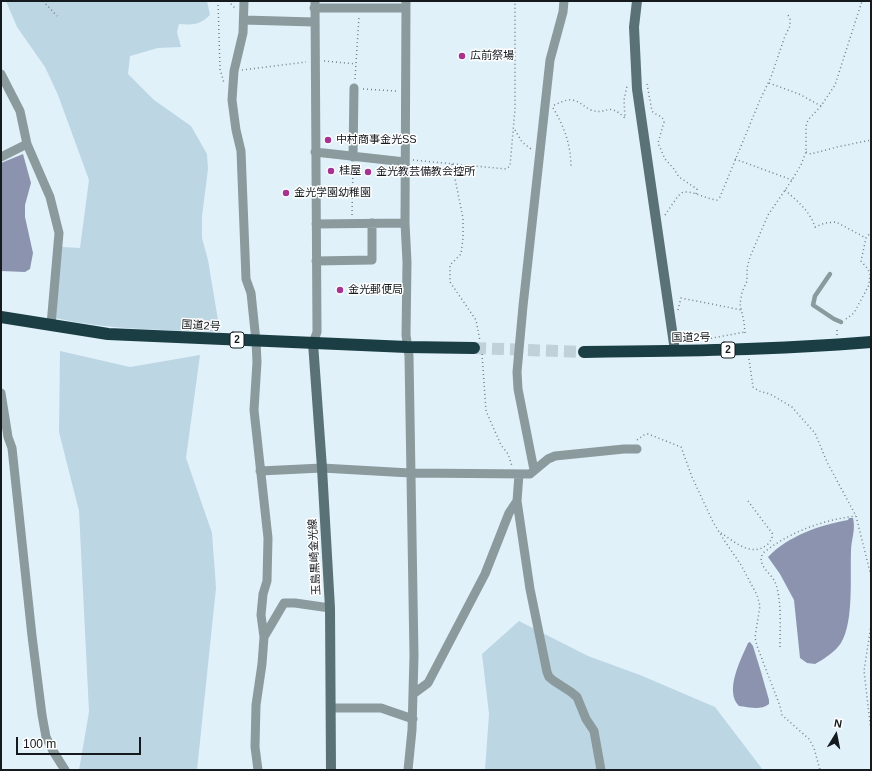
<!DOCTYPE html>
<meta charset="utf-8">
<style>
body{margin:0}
#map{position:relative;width:872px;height:771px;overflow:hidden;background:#e0f1fa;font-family:Helvetica,sans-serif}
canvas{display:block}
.frame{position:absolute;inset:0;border:2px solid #141a1e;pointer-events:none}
.north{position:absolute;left:816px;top:715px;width:40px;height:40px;-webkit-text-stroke:3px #fff;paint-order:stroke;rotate:10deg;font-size:11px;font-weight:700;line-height:16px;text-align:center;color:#141a1e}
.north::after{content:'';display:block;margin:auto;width:14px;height:18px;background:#141a1e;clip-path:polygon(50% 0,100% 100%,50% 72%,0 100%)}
.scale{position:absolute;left:16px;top:737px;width:125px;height:18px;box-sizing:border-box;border:2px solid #141a1e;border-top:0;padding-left:5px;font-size:12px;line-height:14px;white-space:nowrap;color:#141a1e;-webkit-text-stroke:3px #fff;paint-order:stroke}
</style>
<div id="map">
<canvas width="872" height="771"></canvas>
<div class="frame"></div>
<div class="north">N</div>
<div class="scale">100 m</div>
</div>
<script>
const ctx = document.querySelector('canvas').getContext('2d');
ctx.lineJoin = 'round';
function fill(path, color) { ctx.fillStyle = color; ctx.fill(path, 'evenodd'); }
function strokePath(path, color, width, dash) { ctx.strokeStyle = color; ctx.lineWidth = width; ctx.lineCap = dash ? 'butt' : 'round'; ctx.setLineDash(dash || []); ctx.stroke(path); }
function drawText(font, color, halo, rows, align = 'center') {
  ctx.font = font + ' Helvetica,"Noto Sans JP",sans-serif'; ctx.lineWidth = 3; ctx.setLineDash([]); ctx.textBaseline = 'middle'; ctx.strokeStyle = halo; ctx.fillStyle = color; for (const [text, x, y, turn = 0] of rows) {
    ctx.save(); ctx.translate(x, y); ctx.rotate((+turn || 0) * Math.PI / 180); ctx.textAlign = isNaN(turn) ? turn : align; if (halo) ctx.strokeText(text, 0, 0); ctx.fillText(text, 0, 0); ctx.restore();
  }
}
const green = new Path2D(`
 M6 1H207L210 15C200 25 193 25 179 24L177 32 181 47 158 48 130 56 128 74 154 100 191 126 207 154 208 169 202 216V238L208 260 220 332C165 330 109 330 55 318L62 247 80 248 89 180 58 95 45 67 17 27Z
 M60 351 130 367 200 355 186 458 212 533 216 588 197 770H79L89 712 79 511 59 432Z
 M519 621 588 656 640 675 715 707 763 770H485L489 714 482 654Z`);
const water = new Path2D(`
 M23 154 31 183 25 205V217L33 253 30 269 25 272 1 271V163Z
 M849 518H853C856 530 851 540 851 551 850 576 854 622 841 643 835 652 824 659 815 664L807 663 800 658 794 600 780 574 768 557C788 536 820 525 848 520Z
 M750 642 753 646 761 672 769 700V704C760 711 749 707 739 706 724 691 741 659 748 643Z`);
const highwayTunnel = new Path2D(`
 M474 348 584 352`);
const path = new Path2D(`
 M43 1 57 16
 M218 1 220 69 224 83
 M228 1 235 8
 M324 61 356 64
 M242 70 306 62
 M355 79 359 17
 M769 83 799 94 821 106
 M647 84 652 111C656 116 663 115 664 122L658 143 665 159 674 169 679 177 697 189 696 194
 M363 89 397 91
 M554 105C560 103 566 99 572 100 580 101 584 107 591 110 607 116 607 101 625 118L624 100 627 86
 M553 108C564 126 571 145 571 167
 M515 130 522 142 531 149
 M806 152 811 154 837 147 871 140
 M735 159 792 180
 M413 160 506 169 510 166 515 109V1
 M452 164 463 218V238L461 254 450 265V282L476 320 480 341
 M785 190C797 201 810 211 815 227L825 223 836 222 866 238
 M352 215 353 165
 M665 215 678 196 683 192C695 191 705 199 717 200L720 197 760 100 771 77 785 36 790 26V19L787 13
 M678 310 681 298 742 310
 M846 319 854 313 869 285 870 274 868 269 861 261 866 238 871 232
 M745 333 744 322 740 304 742 292 747 281V268L750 257 768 215 792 180 801 165 806 152V126L808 120 821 106 835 85 862 1
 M837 335V327
 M707 339 745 332
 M482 354 486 411 501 445 508 454 512 466
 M749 359 753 387 759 391 770 394 792 407 815 433 827 462 856 516 871 576
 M637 440 644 435 648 434 681 447 692 477 713 522 724 540 741 565 757 595 760 606 755 637 757 646 780 706 782 715 809 739 814 748 820 770
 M721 533C735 542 752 558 768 544 771 540 773 538 772 533L748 501
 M871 625 864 671 871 731
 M780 647C780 630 782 598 775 582 771 573 756 565 763 553 790 532 822 520 856 516`);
const lane = new Path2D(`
 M830 274 815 296 813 305 834 319 841 322`);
const street = new Path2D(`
 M244 1 243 33 234 71 232 100 236 130 241 151 246 279 251 293 256 341 257 362 254 410 268 538 267 581 263 594 261 615 264 637 262 664 256 705 255 747 258 770
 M406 1 405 223 407 262 406 335 409 356 414 656 412 730 408 770
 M314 8H406
 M244 20 314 22
 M1 74 20 111 27 144 50 197 59 233 51 325
 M315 152 405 162
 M1 157 27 144
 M353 157 354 88
 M316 224 405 223
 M316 261 372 260V223
 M313 343 317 332 315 1
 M1 393 8 437 12 448 32 636 42 715 46 737 53 751 65 770
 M534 470 518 389 517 372 523 306 550 60 563 12 564 1
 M260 471 322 468 410 473 530 474 548 459 555 456 624 449H637
 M519 474 517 501 530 589 547 672 549 677 554 681 571 692 577 697 586 719 594 731 601 770
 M264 637 284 603H295L330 608
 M413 694 428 683 485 574 509 513 517 501
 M331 708H381L413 719`);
const secondary = new Path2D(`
 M637 1 634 27 637 89 675 351
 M313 343 322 468 330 608 331 770`);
const highway = new Path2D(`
 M1 317 108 334 407 347 474 348
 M584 352C680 351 775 350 871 342`);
const markers = [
 [462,56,4,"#a5338f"],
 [328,140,4,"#a5338f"],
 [331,171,4,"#a5338f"],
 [368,172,4,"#a5338f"],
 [286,193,4,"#a5338f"],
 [340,290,4,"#a5338f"]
];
const shields = [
 [237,340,14],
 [728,350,14]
];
const shieldNames = [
 ["2",237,340],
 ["2",728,350]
];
const poiNames = [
 ["広前祭場",470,56],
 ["中村商事金光SS",336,140],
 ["桂屋",339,171],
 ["金光教芸備教会控所",376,172],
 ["金光学園幼稚園",294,193],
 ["金光郵便局",348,290]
];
const streetNames = [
 ["国道2号",201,326,3],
 ["国道2号",691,338,-1],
 ["玉島黒崎金光線",315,557,-93]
];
fill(green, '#bcd6e4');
fill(water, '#8c93af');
strokePath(highwayTunnel, '#c1d1d9', 12, [12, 6]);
strokePath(path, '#758086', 1.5, [1, 3]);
strokePath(lane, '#8a9a9d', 4.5);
strokePath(street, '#8a9a9d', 9);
strokePath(secondary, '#5a7276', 10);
strokePath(highway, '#1b3e44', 12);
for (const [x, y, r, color] of markers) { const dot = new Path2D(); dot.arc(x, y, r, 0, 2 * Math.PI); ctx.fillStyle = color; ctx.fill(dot); strokePath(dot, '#fff', 1.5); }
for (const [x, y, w] of shields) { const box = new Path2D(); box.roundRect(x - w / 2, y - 8, w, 16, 3); ctx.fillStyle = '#fff'; ctx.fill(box); strokePath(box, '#141a1e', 1); }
drawText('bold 10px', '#141a1e', null, shieldNames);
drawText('11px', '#141a1e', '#fff', poiNames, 'left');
drawText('11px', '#141a1e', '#fff', streetNames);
</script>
